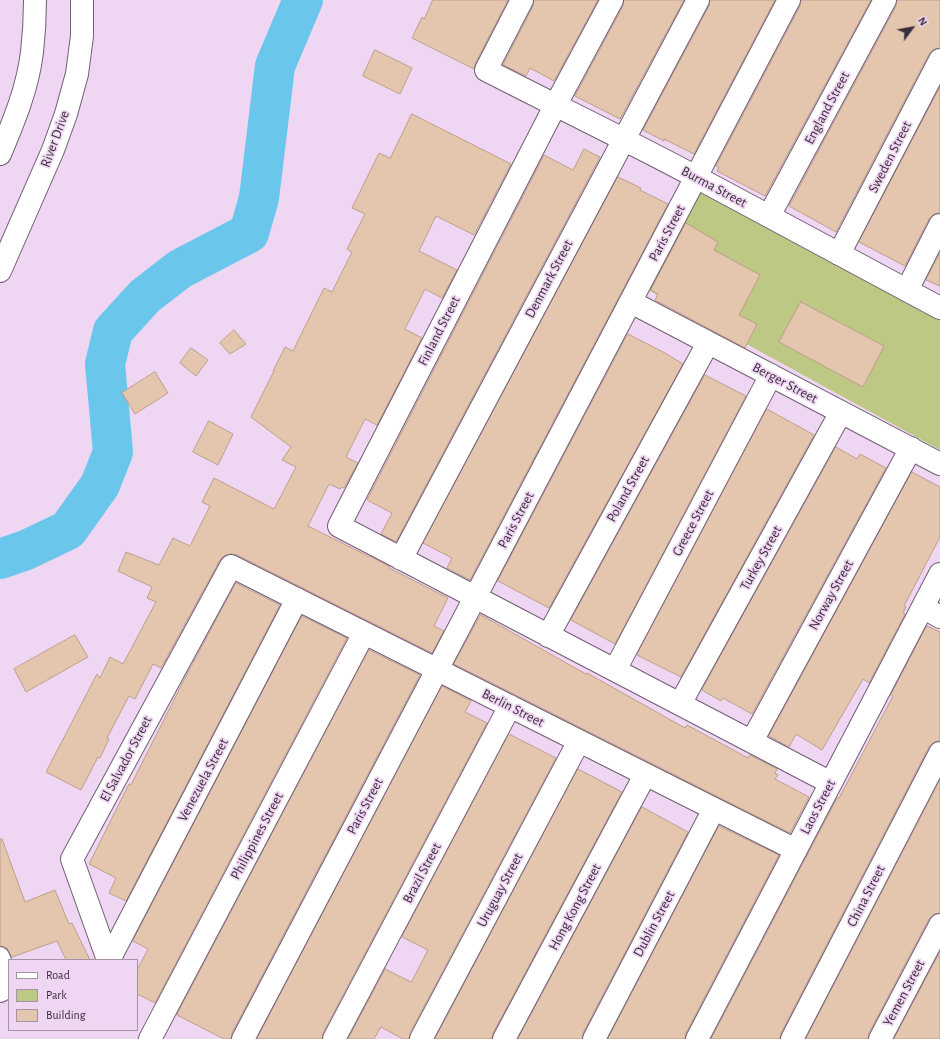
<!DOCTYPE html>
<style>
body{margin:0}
#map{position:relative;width:940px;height:1039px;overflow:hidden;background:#efd6f2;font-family:"Alegreya Sans",sans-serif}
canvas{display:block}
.legend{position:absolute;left:8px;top:959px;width:130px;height:72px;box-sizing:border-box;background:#efd6f2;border:1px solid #a693a8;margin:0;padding:5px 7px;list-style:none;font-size:12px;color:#392f3a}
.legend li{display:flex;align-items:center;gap:8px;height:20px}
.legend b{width:20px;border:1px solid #a693a8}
.north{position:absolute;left:892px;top:8px;width:40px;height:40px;-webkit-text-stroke:3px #efd6f2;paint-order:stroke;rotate:58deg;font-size:11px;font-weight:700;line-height:16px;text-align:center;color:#392f3a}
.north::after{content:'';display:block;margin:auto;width:14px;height:18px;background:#392f3a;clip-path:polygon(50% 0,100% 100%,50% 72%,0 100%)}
</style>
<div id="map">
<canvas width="940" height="1039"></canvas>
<ul class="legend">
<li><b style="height:5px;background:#fff"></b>Road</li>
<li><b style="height:11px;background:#bec885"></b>Park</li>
<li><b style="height:11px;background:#e4c5ae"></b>Building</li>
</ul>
<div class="north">N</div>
</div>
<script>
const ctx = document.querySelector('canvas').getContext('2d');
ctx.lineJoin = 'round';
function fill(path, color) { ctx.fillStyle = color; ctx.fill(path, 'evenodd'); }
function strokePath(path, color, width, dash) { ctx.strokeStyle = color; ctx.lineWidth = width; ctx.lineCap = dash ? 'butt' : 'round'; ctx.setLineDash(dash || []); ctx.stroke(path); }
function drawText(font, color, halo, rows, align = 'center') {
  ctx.font = font + ' "Alegreya Sans",sans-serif'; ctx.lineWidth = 3.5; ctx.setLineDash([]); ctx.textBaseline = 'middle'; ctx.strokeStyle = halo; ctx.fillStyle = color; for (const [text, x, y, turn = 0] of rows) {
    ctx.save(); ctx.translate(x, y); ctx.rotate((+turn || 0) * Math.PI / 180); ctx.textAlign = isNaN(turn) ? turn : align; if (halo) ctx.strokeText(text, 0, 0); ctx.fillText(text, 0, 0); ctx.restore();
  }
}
const green = new Path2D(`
 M698 183 940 312V450L648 290Z`);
const river = new Path2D(`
 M0 559 26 550 68 530 100 485 113 452 105 364 113 331 145 296 180 269 249 233 259 198 275 66 303 0`);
const building = new Path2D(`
 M433 0H508L475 64 474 69 412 38 422 17 424 19Z
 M534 0H598L554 81 530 68 526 76 503 65 533 6Z
 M624 0H684L620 119 575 96 623 6Z
 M710 0H775L694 154 664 139V141L643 130 709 6Z
 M801 0H871L765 196 717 171 719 167 716 166 800 6Z
 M897 0H940V48L934 49 929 54 836 232 789 206 896 6Z
 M375 50 412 68 400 94 363 76Z
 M940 87V213L934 214 929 219 905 266 859 242Z
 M412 114 511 164 474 235 436 216 419 251 457 270 442 298 425 289 405 329 422 338 377 425 365 419 346 457 358 463 344 488 342 487 340 489 329 484 308 526 370 557V556L390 567 389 568 448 598 434 626 444 631 432 653 237 555 230 554 224 556 220 560 161 668 153 664 135 699 129 696 107 738 109 739 100 758 98 757 81 790 46 772 97 674 100 678 110 657 123 664 156 602 147 598 152 587 118 571 126 552 159 565 173 538 190 546 210 506 202 502 214 478 274 509 296 467 282 460 291 447 251 417 274 371H273L285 347 293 351 324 288 332 292 352 252 347 249 365 214 352 208 379 153 390 158Z
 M584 149 600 157 396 542 381 534 392 513 367 500 544 155 573 170Z
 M618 177 641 188 640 190 668 204 470 580 447 568 452 558 423 543Z
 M686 223 718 242 714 250 760 275 739 315 757 324 745 348 655 300 658 294 651 290Z
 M940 253V286L926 280Z
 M801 302 884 346 863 387 779 342Z
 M234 330 246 344 230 354 220 343Z
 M628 334 665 353 683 364 549 608 498 581Z
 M191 348 208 360 196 376 180 363Z
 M155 372 168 393 135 414 122 393Z
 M705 375 746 396 615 644 571 620Z
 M767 409 814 435 681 677 637 655Z
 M209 421 233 434 218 465 193 452Z
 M836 447 857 459 860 454 886 468 752 714 723 698 721 701 702 690Z
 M912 472 940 487V537L904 606 906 607 903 613 905 614 869 683 863 679 822 750 796 734 789 747 769 736Z
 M236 583 280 605 126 901 109 893 116 878 89 864 129 784 131 785 141 765 184 680Z
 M481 615 586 674 587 673 685 728 687 725 748 758 750 755 777 769 775 773 778 775 775 779 809 797 790 833 454 664Z
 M302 616 347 638 155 1003 137 994V970L148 949 133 941Z
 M927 626 940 632V741L934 742 929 747 781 1033 780 1039H711L837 798H839L893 696 891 695Z
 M75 635 88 657 26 692 14 669Z
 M369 650 420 675 232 1033 231 1039H224L177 1015Z
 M442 686 471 701 465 712 487 723 323 1033 322 1039H257Z
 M509 734 556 758 410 1033 409 1039H403L381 1027 374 1039H348L385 969 411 982 412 981 428 950 402 937Z
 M578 769 622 792 493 1033 492 1039H435Z
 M940 780V913L934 914 929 919 869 1033 868 1039H806Z
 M642 807 688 832 583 1033 582 1039H518Z
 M719 826 779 855 686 1033 685 1039H608Z
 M2 839 25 902 55 890 69 924 72 923 90 960H66L57 941 12 957 7 948 0 946V840Z
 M940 952V1039H894Z`);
const pedestrian = new Path2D(`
 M0 956 9 978`);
const minor = new Path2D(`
 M522 0 486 70C556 106 627 140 696 177
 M612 0 555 106 339 526 831 783
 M769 216 885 0
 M839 254 940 60
 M907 290 940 225
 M631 302 940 464
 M401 559 698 0
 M923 607 940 617
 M548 636 708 343
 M615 670 771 375
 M680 704 841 412
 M752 741 911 448
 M108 960 72 859 231 566 796 850
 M109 960 297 599
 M0 991 9 986
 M150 1039 364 633
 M334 1039 510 706
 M421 1039 579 741
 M504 1039 645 775
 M594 1039 714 809
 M697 1039 940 574
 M792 1039 940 753
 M880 1039 940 925`);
const tertiary = new Path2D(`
 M0 154C14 121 28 87 32 52 34 35 35 17 35 0
 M696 177 940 308
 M0 271 53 150 66 114 77 74 82 36V0
 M243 1039 789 0`);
const streetNames = [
 ["England Street",827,108,-62],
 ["River Drive",55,139,-70],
 ["Sweden Street",890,157,-63],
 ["Burma Street",714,187,28],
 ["Paris Street",667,233,-62],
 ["Denmark Street",549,279,-62],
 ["Finland Street",439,331,-63],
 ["Berger Street",785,383,28],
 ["Poland Street",628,489,-61],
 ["Paris Street",516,520,-62],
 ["Greece Street",693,523,-62],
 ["Turkey Street",761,558,-61],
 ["Norway Street",831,595,-61],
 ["Berlin Street",513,708,27],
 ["El Salvador Street",126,759,-62],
 ["Venezuela Street",203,780,-62],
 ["Paris Street",365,806,-62],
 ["Laos Street",818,807,-62],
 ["Philippines Street",257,836,-62],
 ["Brazil Street",422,873,-62],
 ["Uruguay Street",500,890,-62],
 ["China Street",866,896,-63],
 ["Hong Kong Street",575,907,-62],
 ["Dublin Street",654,924,-62],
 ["Yemen Street",904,993,-62]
];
fill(green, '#bec885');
strokePath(river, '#6bc6eb', 40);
fill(building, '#e4c5ae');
strokePath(building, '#bc9f89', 1);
strokePath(pedestrian, '#725d75', 20);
strokePath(minor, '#725d75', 24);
strokePath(tertiary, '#725d75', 24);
strokePath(pedestrian, '#fff', 18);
strokePath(minor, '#fff', 22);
strokePath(tertiary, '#fff', 22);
drawText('14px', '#392f3a', '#efd6f2', streetNames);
</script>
